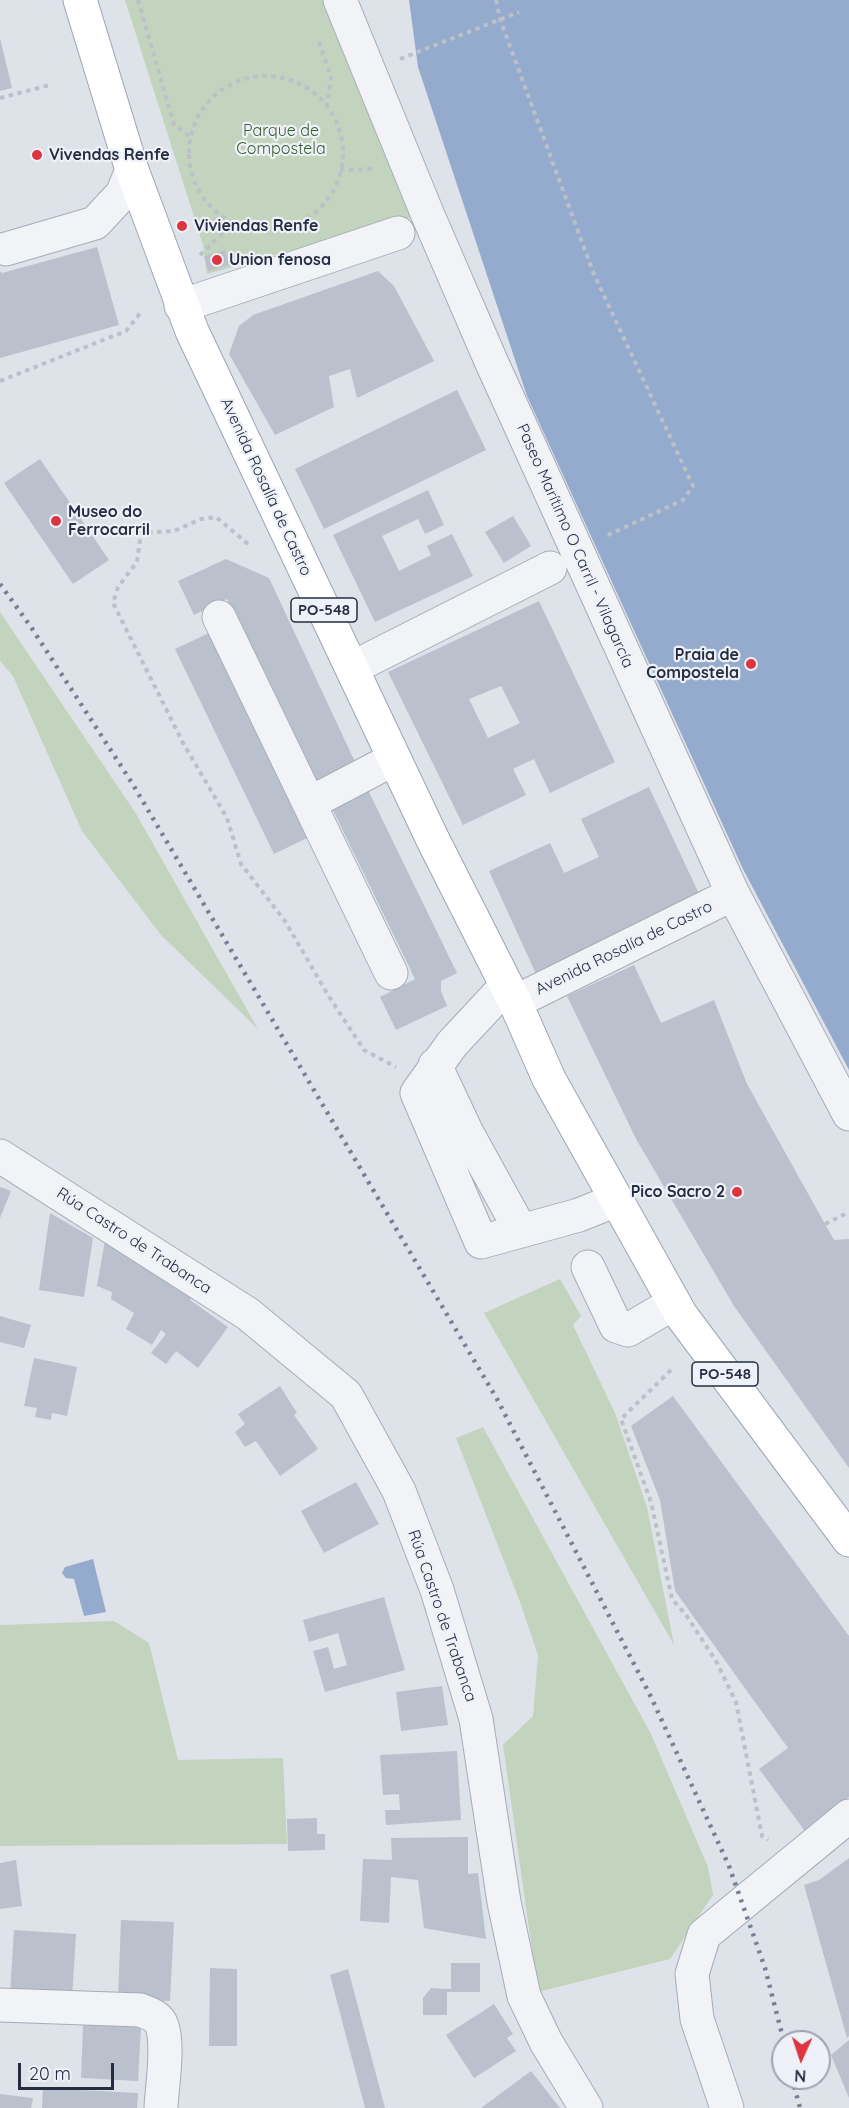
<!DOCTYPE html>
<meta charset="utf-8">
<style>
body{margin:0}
#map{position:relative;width:849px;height:2108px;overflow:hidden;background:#dee2e9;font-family:Quicksand,sans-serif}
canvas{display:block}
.north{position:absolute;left:771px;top:2030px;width:60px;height:60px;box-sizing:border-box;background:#eef1f7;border:2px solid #9ea3af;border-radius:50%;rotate:183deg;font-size:16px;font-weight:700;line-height:24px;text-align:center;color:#252d42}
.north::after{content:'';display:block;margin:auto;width:21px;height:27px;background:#dd353f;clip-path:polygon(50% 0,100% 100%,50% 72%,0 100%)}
.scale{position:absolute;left:18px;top:2063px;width:96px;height:27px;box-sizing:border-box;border:3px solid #252d42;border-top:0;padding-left:8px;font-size:18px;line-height:21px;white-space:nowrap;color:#252d42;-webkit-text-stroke:4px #eef1f7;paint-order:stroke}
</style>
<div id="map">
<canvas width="849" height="2108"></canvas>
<div class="north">N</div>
<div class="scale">20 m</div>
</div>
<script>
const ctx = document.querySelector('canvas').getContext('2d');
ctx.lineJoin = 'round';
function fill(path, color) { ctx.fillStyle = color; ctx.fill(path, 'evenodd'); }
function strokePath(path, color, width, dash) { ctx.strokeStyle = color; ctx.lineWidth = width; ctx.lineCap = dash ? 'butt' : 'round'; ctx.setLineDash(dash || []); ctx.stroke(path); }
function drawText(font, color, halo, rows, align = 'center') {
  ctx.font = font + ' Quicksand,sans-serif'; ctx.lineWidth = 4.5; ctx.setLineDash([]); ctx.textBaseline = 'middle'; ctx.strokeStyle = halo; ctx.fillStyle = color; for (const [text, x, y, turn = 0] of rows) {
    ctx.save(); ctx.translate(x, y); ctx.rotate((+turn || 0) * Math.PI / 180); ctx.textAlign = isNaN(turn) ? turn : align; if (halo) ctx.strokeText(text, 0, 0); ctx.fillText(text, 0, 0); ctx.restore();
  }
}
const green = new Path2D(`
 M125 0H340L427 213 207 274 203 245Z
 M0 612 135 812 258 1029 161 935 82 831 13 676 0 661Z
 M560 1279 581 1316 573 1325 615 1413 647 1507 674 1645 484 1313Z
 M483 1427 651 1734 708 1867 713 1895 670 1959 538 1992 503 1745 533 1716 538 1655 520 1602 456 1438Z
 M114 1621 149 1643 178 1760 283 1758 287 1844 0 1846V1625Z`);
const water = new Path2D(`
 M409 0H849V1070L743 869 527 396 418 67Z
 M93 1559 106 1612 84 1616 74 1579 66 1578 62 1573 65 1567Z`);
const building = new Path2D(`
 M0 38 12 88 0 91Z
 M97 247 119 325 0 358V271L2 273Z
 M225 250 230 264 208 271 204 256Z
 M378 271 394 286 434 361 357 398 350 369 329 376 334 407 275 435 229 354 239 326 253 315Z
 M457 390 486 450 324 529 295 469Z
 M40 459 109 560 73 584 4 483Z
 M428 490 444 525 425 534 418 519 382 536 399 571 431 555 427 546 452 534 473 576 375 622 333 535Z
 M513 516 531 546 504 563 485 532Z
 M226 559 269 578 356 764 314 784 227 599 194 615 178 581Z
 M539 601 615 762 550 793 534 759 513 769 526 795 463 825 388 672ZM501 686 520 723 488 738 469 699Z
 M211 632 309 837 274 854 175 649Z
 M649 787 701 898 536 974 489 871 550 843 564 873 599 857 581 819Z
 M367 788 457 973 441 981V991L447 1006 396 1030 380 997 415 979 331 806Z
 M634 965 661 1023 714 1000 747 1084 825 1224 834 1240 849 1239V1468L734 1306 636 1139 567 996Z
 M0 1187 11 1191 0 1218Z
 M50 1213 93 1238 84 1297 39 1290Z
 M106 1235 196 1290 190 1300 228 1327 198 1368 176 1351 166 1364 151 1353 166 1334 161 1330 152 1345 126 1329 134 1313 111 1299 112 1292 97 1286Z
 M0 1316 31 1325 24 1348 0 1342Z
 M34 1358 77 1367 67 1416 52 1413 51 1420 35 1417 37 1408 24 1406Z
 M280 1386 297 1413 294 1415 318 1449 280 1476 256 1441 245 1447 235 1432 245 1424 238 1414Z
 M673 1396 849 1636V1797L805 1831 759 1769 788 1748 675 1591 660 1500 631 1426Z
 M356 1482 379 1524 324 1553 301 1511Z
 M384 1597 405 1670 325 1692 313 1651 328 1647 334 1669 347 1665 338 1633 309 1642 303 1620Z
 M442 1686 448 1725 401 1731 396 1692Z
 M457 1751 461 1820 386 1825 385 1810H400L399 1794 383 1795 380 1755Z
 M317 1818V1834H325V1850L288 1851 287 1819Z
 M468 1837V1874L478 1873 486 1939 424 1928 418 1880 391 1877 389 1923 360 1921 363 1859 392 1860 391 1838Z
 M849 1858V2036L847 2038 804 1885 819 1880Z
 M16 1860 22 1906 0 1909V1863Z
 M121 1920 174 1922 170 2001 118 1999Z
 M14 1930 76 1934 72 1998 10 1994Z
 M451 1963H480V1992H447V2015H423V1998L431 1988 451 1989Z
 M210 1968 237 1969V2046H209Z
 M348 1969 385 2108H365L330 1975Z
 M494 2004 513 2034 507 2038 516 2051 474 2078 446 2035Z
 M83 2025 141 2027 138 2081 81 2078Z
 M849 2040V2098L831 2055Z
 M531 2071 560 2108H481Z
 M43 2088 138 2093 137 2108H42Z
 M0 2094 33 2098 31 2108H0Z`);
const path = new Path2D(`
 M138 0 174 125 190 137
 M496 0 500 19 593 272 693 486 683 500 606 536
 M319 42 331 77 327 105
 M400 59 519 12
 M189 153a77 77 0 1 1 154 0a77 77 0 1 1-154 0Z
 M0 98 50 85
 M340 170 375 169
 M200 255 233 223
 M0 381 126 331 142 311
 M248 544 216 517 201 519 174 531 141 533 137 562 118 587 113 603 183 743 227 818 241 864 285 921 328 995 364 1050 396 1067
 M825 1224 849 1212
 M671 1370 621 1419 651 1502 672 1599 686 1615 716 1661 736 1702 762 1836 768 1840`);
const minor = new Path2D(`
 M340 0 427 213 491 361 733 894 849 1114
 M6 249 95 223 122 194 132 170
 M181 306 398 233
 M219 617 391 973
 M352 668 550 568
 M310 803 394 759
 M506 986 452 1044 417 1093 481 1242 579 1215 616 1200
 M515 1002 733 894
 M435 1065 467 1133 521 1231
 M0 1156 248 1314 346 1395 399 1491 437 1590 476 1719 504 1902 524 1996 546 2042 586 2108
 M588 1267 616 1326 628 1330 674 1303
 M0 2005 140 2010C148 2013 159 2016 162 2026 169 2046 162 2086 161 2108
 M727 2108 697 2019 692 1974 704 1935 849 1816`);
const major = new Path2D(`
 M80 0 132 170 192 331 433 840 515 1002 549 1079 681 1315 849 1540`);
const rail = new Path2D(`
 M0 584 31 627 132 783 497 1399 651 1697 729 1866 765 1968 784 2042
 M792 2078 800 2108`);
const markers = [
 [37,155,6,"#dd353f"],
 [182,226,6,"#dd353f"],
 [217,260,6,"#dd353f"],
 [56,521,6,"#dd353f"],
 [751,664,6,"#dd353f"],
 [737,1192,6,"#dd353f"]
];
const shields = [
 [324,610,66],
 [725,1374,66]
];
const shieldNames = [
 ["PO-548",324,610],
 ["PO-548",725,1374]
];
const parkNames = [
 ["Parque de",281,131],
 ["Compostela",281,149]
];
const poiNames = [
 ["Vivendas Renfe",49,155],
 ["Viviendas Renfe",194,226],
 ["Union fenosa",229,260],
 ["Museo do",68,512],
 ["Ferrocarril",68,530],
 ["Praia de",739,655,"right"],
 ["Compostela",739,673,"right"],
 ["Pico Sacro 2",725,1192,"right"]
];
const streetNames = [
 ["Avenida Rosalía de Castro",266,487,65],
 ["Paseo Marítimo O Carril - Vilagarcía",575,546,66],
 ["Avenida Rosalía de Castro",624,948,-26],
 ["Rúa Castro de Trabanca",134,1241,33],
 ["Rúa Castro de Trabanca",442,1616,71]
];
fill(green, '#c2d4be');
fill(water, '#95abce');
fill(building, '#bbc0cd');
strokePath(minor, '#a6acb7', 35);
strokePath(major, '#9ca4b7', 35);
strokePath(path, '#bcc0c8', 4, [4.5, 4.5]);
strokePath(minor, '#f1f3f7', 33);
strokePath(major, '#fff', 33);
strokePath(rail, '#767f95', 4.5, [3, 6]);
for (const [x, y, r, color] of markers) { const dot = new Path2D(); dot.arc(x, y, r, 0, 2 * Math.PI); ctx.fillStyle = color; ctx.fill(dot); strokePath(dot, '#eef1f7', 2); }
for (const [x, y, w] of shields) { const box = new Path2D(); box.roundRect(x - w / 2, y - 12, w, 24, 4.5); ctx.fillStyle = '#eef1f7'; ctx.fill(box); strokePath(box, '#252d42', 1.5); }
drawText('bold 15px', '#252d42', null, shieldNames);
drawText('16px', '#366031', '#eef1f7', parkNames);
drawText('bold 16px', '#252d42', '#eef1f7', poiNames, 'left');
drawText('16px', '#252d42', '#eef1f7', streetNames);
</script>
